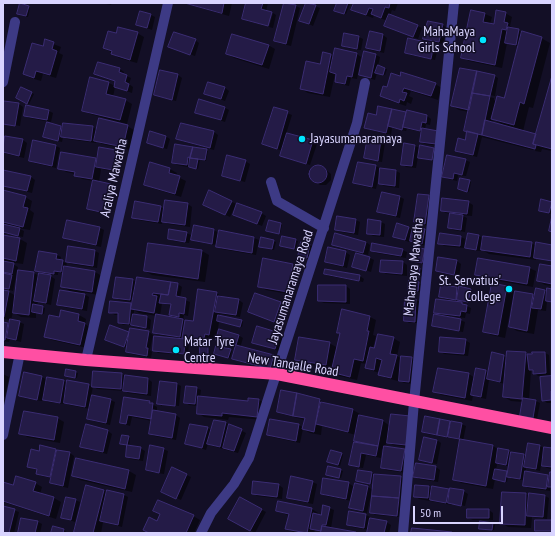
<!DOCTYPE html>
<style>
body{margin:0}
#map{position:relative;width:555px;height:536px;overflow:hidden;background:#130f26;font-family:"PT Sans Narrow",sans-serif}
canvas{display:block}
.frame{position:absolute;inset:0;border:4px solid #d9d4ff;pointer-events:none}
.scale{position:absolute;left:413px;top:506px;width:90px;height:18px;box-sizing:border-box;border:2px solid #d9d4ff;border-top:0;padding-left:5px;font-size:12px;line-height:14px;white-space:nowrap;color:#d9d4ff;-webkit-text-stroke:3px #130f26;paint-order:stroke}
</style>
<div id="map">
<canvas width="555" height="536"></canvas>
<div class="frame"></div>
<div class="scale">50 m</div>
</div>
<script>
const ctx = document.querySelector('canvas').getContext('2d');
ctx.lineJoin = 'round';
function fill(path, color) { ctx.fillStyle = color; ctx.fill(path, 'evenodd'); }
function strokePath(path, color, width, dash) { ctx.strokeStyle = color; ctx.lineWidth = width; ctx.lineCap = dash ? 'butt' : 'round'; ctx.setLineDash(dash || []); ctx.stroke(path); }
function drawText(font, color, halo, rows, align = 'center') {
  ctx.font = font + ' "PT Sans Narrow",sans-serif'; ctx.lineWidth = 3; ctx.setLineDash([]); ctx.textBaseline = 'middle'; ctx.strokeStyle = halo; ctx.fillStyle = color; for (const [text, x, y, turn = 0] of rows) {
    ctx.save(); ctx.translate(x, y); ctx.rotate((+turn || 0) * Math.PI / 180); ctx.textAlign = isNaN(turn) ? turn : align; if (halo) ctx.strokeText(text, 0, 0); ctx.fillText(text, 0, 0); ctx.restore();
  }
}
const shadow = new Path2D(`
 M101 3H112L111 5Z
 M183 3H232L229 16Z
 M247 3H268L266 11 271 13 267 26 247 21 243 18Z
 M307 3 320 8 313 26 301 20Z
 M338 3 350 4 346 14 337 11Z
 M355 3H398L395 11 392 10 390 15 422 28 418 39 390 28 387 21 374 15 373 18 359 13 353 9Z
 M296 6 300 8 291 46 279 43 275 41Z
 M29 7 30 8 28 17 20 15Z
 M273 13 276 15 273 28 269 27Z
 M505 13 512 17 510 26 523 33 541 38 550 43 533 108 529 107 523 131 537 135 552 80V151L542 149 541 152 535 151 537 145H535L533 150 482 137 477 157 460 153 456 151 466 141 469 112 459 110 452 106 494 76 498 78 495 96 479 93V95L494 98V100L496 101 505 100 519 47 507 43 502 68 469 61 462 57 485 14 492 17 490 24 494 25ZM493 119 503 125 492 123Z
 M151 15 155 17 152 30 138 25Z
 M428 22 443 25 447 28 443 44 429 41 424 38Z
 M370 32 383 35 387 38 384 53 371 50 367 47Z
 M137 33 144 37 137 63 119 58 105 48 117 35Z
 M359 37 363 39 361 50 347 48 343 45Z
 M195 40 199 43 195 56 170 47Z
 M409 40 434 45 438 48 435 60 410 55 406 52Z
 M46 41 61 47 59 53 63 55 56 78 43 74 41 81 31 78 24 74 43 48Z
 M268 45 275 49 269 69 234 58 227 54Z
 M336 50 357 54 361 57 357 79 351 78 349 86 340 84 336 81 337 75 335 74 330 97 308 93 301 89 321 65 324 54 334 57Z
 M376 55 380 57 378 66 387 69 385 75 377 73 375 80 365 77 360 75Z
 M98 63 120 69 124 72V75L131 78 129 84 133 87 132 93 115 87 113 97 125 100 132 104 127 124 90 114 83 110 109 83 115 86 116 82 95 74Z
 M161 71 178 75 182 78 176 101 160 97 155 95Z
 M435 84 442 88 438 100 411 91 409 96 413 98 411 104 407 102 406 106 388 100 381 96 388 88Z
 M22 88 34 94 29 104 17 98Z
 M225 88 229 91 225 101 205 93Z
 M5 102 19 104 23 107 20 126 4 123V124H3V111Z
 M379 107 407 113V111L427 116 431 119 430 125 426 124 425 130 440 146 425 144 421 142 422 132 407 129 406 131 392 128 391 135 370 130 366 128 377 116Z
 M225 108 229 110 225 122 196 112Z
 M274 108 292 115 286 134 312 141 317 144 310 165 286 158 281 155 283 151 263 144Z
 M49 111 53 113 51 122 29 118 25 115Z
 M48 123 63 128 93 127 97 130 127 126 134 130 130 150 102 144 96 141V143L67 139 63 137 62 142 49 139 44 136Z
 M181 124 214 132 218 135 214 150 182 141 177 139Z
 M165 136 170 139 167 149 152 145 148 143Z
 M6 137 23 140 27 143 24 158 7 154 3 152Z
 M369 138 381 140 385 143 382 162 370 160 365 158Z
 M405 144 415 146 420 148 434 149 438 151 437 160 422 157V159L418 157 416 168 406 167 402 164Z
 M56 146 60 148 56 168 34 163 30 161Z
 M206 150 208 151 206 161 200 159 198 169 177 165 173 162Z
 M115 151 120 153 117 172 101 169 99 182 111 185 115 187 109 214 92 211 88 208 94 181 82 179 75 175V174L66 172 59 168 95 159 98 160Z
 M465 160 470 162 466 176 458 175 457 181 448 179 443 176Z
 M245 161 250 164 245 182 226 177V178L223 176Z
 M358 163 376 166 381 169 396 171 400 173 399 188 384 186 380 184 381 171H380L376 189 359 185 355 183Z
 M151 164 170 169 177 173 176 176 186 181 181 197 152 188 145 185Z
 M314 166H321L331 174V180L326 185H320L310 177V171Z
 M3 171 31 177 35 180 32 193 3 186Z
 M469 181 471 182 469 192 459 189Z
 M3 191 25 197 32 201 30 210 34 213 30 230 18 228 24 231 23 237 3 233Z
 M210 191 236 204 230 217 208 207Z
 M383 193 400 197 404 199 400 218 383 214 378 212Z
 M429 196 433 199 429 226 419 224 415 222Z
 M468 202 473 205 472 216 461 215 467 218 465 232 453 230 449 227 451 214 446 213 442 211Z
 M551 203V214L542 211Z
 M188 204 192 207 190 227 168 224 163 221 162 224 138 220 133 217 160 207 165 209Z
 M261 213 266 216 262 226 234 215Z
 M356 220 360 222 358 235 341 232 336 230Z
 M68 221 100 228 104 230 101 247 69 240 64 237Z
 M381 222 385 224 384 237 373 236 368 233Z
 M280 223 282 225 280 234 267 231Z
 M194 227 214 230 219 233 220 232 254 238 259 240 256 255 221 249 217 245 197 242 192 239Z
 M414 227 425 230 429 232 426 246 415 243 410 240 409 242 394 236 408 228 413 231Z
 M186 233 191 235 189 243 173 241 169 238Z
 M3 236 20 239 27 243 23 264 9 262 18 267 13 291 3 288Z
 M479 236 484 239 531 243 537 246H552V262L536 258V260L489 254 481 249V251L471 250 466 247Z
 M461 237 465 239 464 248 444 246 440 243Z
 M262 238 276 242 274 250 262 247Z
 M283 238 298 241 296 249 283 247Z
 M366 242 370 245 368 255 337 247 333 244Z
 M149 244 202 251 209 255 205 282 152 275 145 271Z
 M310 245 312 246 309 259 301 257Z
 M69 247 95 251 99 253 97 268 71 264 67 261 66 268 95 272 102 276 99 295 81 292 89 297 87 311 63 307 58 305 73 293 62 286 64 273H58V275L47 274 55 279 51 305 38 302 37 305 45 308 44 314 36 313V318L21 317 13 312 11 320 19 322 24 324 21 342 10 339 9 342 3 341V323L10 326 11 320 3 319V291L9 292 16 296 34 273 39 276 44 274 37 270 57 255 61 257 60 261 66 263Z
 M402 250 407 252 406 258 376 253 372 251Z
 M424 250 427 265 416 263 412 261Z
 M345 252 350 255 347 268 330 264 326 262Z
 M370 258 374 260 371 272 353 266Z
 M439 258 457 261 461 264 459 277 441 273 437 271Z
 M382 261 403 262 407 265V276L386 274 381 271Z
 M292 265 299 269 294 295 266 290 259 286Z
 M552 267V286L545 285 538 281Z
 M529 268 536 271 533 287 483 278 476 274Z
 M420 269 422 270 421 277 413 276Z
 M325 274 360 276 364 279 363 282 329 276Z
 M117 278 133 280 137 282 178 284 176 291H178L179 285 182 287 180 298 190 302 188 316 184 315 183 320 185 321 194 323 216 293 223 297 239 300 243 303 240 317 220 314V316L242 321 243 322 242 327 219 322 217 335H238L243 338 240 348 273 356 278 359 275 371 238 361 233 359 237 346 221 342 217 339 211 338 209 345 210 356 201 355 205 344 189 342 188 355 158 353 154 350 173 339V337L159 335 154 333 157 316 139 313 134 310V315L147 317 151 320 150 329 137 327 133 325H123L119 322V315H115L110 312 130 304 133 305V302L119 300 115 297ZM162 303 172 306 170 315 176 319 160 316Z
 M419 283 421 284 420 292 409 289Z
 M492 285 507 287 514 291 505 338 491 335 484 331Z
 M346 286 350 289V304L324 303 319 301Z
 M442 286 457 288 460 290 472 291 470 302 460 300V303L471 308 470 314 466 313 465 318 451 316V318L460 320 465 322 463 332 438 328 433 326 443 316 435 312 449 302 441 297Z
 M544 290 548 292 552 290V303L547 301 546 311 538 310 534 334 517 331 510 327 516 292 535 296Z
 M255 294 285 305 279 322 249 312Z
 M406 299 416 300 421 302 419 323H409L405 320Z
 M62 311 79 315 86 319 85 324 91 328 87 348 52 340 45 336 60 318Z
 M370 317 376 320 373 335 376 336 373 348 375 349 393 338 400 342 397 356 402 359 412 358 416 361 414 384 404 383 398 380V381L386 378 380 374V373L373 371 366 367 367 364 361 363 357 380 339 376 332 372 333 368 303 364 296 360 329 343 338 348 341 334 338 332Z
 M131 329 149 332 153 335 150 350 152 352 151 358 131 354 127 351 128 348 110 342 129 333 130 334Z
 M279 334 283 336 279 351 253 342Z
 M465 340 470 343 468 356 444 354 440 351Z
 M230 350 232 351 230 358 217 355Z
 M525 353 529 355 545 353 549 355 550 375 538 376 531 370 529 400 536 401 540 403 537 419 525 418 523 402 511 401 504 397 505 384 489 380 486 399 477 397 473 395 472 401 441 395 434 391 439 369 469 374 475 378 477 370 489 373 492 354 507 357ZM510 397 527 398V400L510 399Z
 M67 371 78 373 77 378 66 376Z
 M25 373 42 377 47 380 48 378 64 381 68 383 88 385 93 387 91 396 110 400 115 402 110 425 93 421 88 419 90 409 69 405 65 402V404L48 402 42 398V401L24 398 20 395Z
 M3 374 9 377 5 397 3 396Z
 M122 374 125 376 148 379 152 382 151 396 128 393 125 391 97 389 93 386Z
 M552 377V403H547L543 400Z
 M161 382 177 384 181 386 179 406 162 404V406L159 404Z
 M196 388 201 390 200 397 249 402 259 400 266 404 264 420 229 417 228 420 204 417 198 413V406L189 405 185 402Z
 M297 394 320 400 327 404 353 410 360 414 359 416 383 421 390 426 410 447 393 445 388 442 389 435H388L385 447 404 450 409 453 406 473 386 470 382 467 385 449H382L381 458 366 455 363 468 355 467 350 464 359 443 355 441 356 435 322 426 321 435 310 433 303 429 300 443 272 437 268 435 271 420 299 425 304 428 305 420 282 414 278 412Z
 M125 398 149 402 157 407V412L176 415 180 418 176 440 154 436 150 434 152 421 132 417 130 426 121 423Z
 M57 418 64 422 60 443 27 437 21 433Z
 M450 422 461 424 466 426 463 441 493 446 499 450 527 456 540 446 544 448 552 449V469L547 468 541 465 540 471 526 468V472L547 476 551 478 552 473V487H550V491L528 488 524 485V480L512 479 508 476 507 482 495 479 493 489 461 483 454 479 461 440 427 434 423 432ZM509 459 511 460 509 473 496 470 497 464 508 466Z
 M226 423 246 433 238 453 212 446 208 444 206 450 186 443 207 428 212 430Z
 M86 426 108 431 112 434 107 454 86 449 81 446Z
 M128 437 130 438 129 447 140 448 145 451 143 461 131 459 127 457 128 446 121 444Z
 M437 440 441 443 437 464 425 462 420 459Z
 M163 449 168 451 164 474 151 472 147 470Z
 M55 450 70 453 74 456 68 488 55 485 51 483 52 478 41 476 37 473 38 470 28 466 40 452Z
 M342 454 343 455 340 466 330 463Z
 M77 459 129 471 136 475 132 492 80 480 73 476Z
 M436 467 440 470 438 482 419 479 414 476Z
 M329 468 343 471 341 478 329 475Z
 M173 469 191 477 181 500 167 494Z
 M371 473 401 477 405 480 402 517 375 515 371 512 373 495H371L367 513 355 510 350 508 352 501 326 496 322 494 348 483 353 486 351 498H352L355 484 368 487 373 490 374 479 373 478 372 484 357 481Z
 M254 482 279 485 283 488 282 499 257 496 253 493Z
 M312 482 317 484 313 504 293 500 288 497Z
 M35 483 42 487 40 494 54 498 61 502 56 519 3 502V486H14Z
 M416 486 429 487 432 489 463 491 468 494 465 506 452 503V505L419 499 415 496Z
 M104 490 108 493V491L124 495 128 497 122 527 103 522 101 533H78Z
 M526 494 529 496H545L549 498 547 519 532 517 531 528 508 527 501 523Z
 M240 498 266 512 255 533 230 519Z
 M75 500 80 502 75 522 62 517Z
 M4 507 19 512 14 533H3Z
 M329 508 334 510 331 528 357 533H322V532L315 530 314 533 293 532 286 528 289 516 277 510 312 509 318 513V515L322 516Z
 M489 510 493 513V520H473L468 518Z
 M154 511 193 516 200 520 194 533H150L158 522 161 515Z
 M366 515 370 517V519L386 522 391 525 389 533H368L369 530 352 527 348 524Z
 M552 521V533H540L536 531Z
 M38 522 42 524 40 533H19Z
 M493 524 495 525 494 530 482 529Z
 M54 527 64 530 68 533H52Z`);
const building = new Path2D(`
 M20 3 29 6 26 16 17 14Z
 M185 3H224L222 13Z
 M246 3H263L261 9 272 12 268 26 242 19Z
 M284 3 296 5 286 44 274 41Z
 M306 3 316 5 309 24 299 21Z
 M337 3H348L344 14 334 11Z
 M354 3H390L389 8 385 7 381 18 371 14 373 9 369 8 366 15 351 10Z
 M471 10 485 13 483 22 494 24 496 10 506 12 504 22 508 23 506 30 502 29 495 65 461 58Z
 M140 11 151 14 147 28 136 25Z
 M389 14 418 25 413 37 384 26Z
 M428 21 443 24 439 42 423 39Z
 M118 27 138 32 130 60 111 54 112 51 103 48 108 31 116 33Z
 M508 27 519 29 516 45 505 43Z
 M370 31 383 34 380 51 366 48Z
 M522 31 542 37 524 104 520 102 514 125 491 119 497 96 504 98Z
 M174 32 196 39 190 55 168 47Z
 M344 33 359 36 357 49 342 46Z
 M232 34 269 45 262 65 226 54Z
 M408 38 434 44 431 59 405 53Z
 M45 39 54 42 52 49 57 51 50 75 36 71 34 78 23 74 32 43 43 46Z
 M335 48 357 53 352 77 347 76 345 84 335 82 336 74 330 72Z
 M364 51 376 54 371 78 359 75Z
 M323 52 331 54 323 94 300 89 306 61 320 64Z
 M98 62 120 68 119 72 127 75 125 82 129 84 127 91 114 87 115 81 94 74Z
 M378 65 385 68 383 75 375 73Z
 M460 68 477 71 469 110 451 106Z
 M160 70 178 74 172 100 154 95Z
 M477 71 495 75 490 96 472 93Z
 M401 72 436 83 431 96 404 88 402 92 407 93 404 101 400 99 399 103 380 96 383 86 387 87 391 73 400 76Z
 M552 76V149L533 144Z
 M90 77 109 82 106 94 126 99 120 120 82 111Z
 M208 82 225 87 221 99 204 94Z
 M21 87 32 92 27 104 16 98Z
 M472 93 490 96 482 135 464 131Z
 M199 99 225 107 221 120 195 113Z
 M4 101 19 103 15 126 3 124Z
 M26 105 49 110 47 120 24 116Z
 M378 106 392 109 386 133 364 128 368 113 376 115Z
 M274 107 288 111 277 149 262 144Z
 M392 109 406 112 402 130 388 126Z
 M407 110 427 115 426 123 422 122 420 131 403 127Z
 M99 118 128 125 123 147 94 141Z
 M485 120 536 134 533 144 536 145 535 149 482 135Z
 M47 122 61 126 58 141 43 137Z
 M63 123 93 126 91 141 61 137Z
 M181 123 214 131 210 148 176 139Z
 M422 128 438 131 436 144 420 142Z
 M150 131 166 136 163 148 147 143Z
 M467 131 478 134 473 155 455 151 458 138 465 140Z
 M287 133 313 140 306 164 280 156Z
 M5 136 23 139 19 156 3 152Z
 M368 137 381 139 378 161 364 158Z
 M33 140 56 145 52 166 29 161Z
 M404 143 415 145 412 166 401 165Z
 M175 144 193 147 190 158 188 157 187 165 172 163Z
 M420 145 434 148 432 160 418 158Z
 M99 147 116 150 113 170 96 167Z
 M193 147 207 149 205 160 190 158Z
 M61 152 96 158 92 179 74 176 75 172 58 169Z
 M227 155 246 160 240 181 222 176Z
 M447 155 466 159 462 175 454 173 453 179 442 177Z
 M190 158 198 159 196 169 189 167Z
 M150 162 170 168 169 173 180 176 175 194 144 185Z
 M358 162 376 165 372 187 353 183Z
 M309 174a9 9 0 1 1 18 0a9 9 0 1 1-18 0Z
 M380 168 396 170 395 186 379 184Z
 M3 170 31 176 27 191 3 186Z
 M460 178 470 180 467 192 458 189Z
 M93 180 111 184 105 213 87 209Z
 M3 190 26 196 23 207 28 208 23 227 3 222Z
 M209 190 232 201 225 215 203 205Z
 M382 192 400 196 396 216 377 212Z
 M418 194 429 195 425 224 414 222Z
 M442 198 469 201 467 214 441 211Z
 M541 199 552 202 549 213 539 211Z
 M165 200 188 203 185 225 162 222Z
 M135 201 161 206 158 222 132 218Z
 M237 203 262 212 257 224 233 215Z
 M450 213 463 215 461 230 448 228Z
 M337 216 356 219 354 233 335 230Z
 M552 216V232L549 231Z
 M368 219 381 221 380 235 367 234Z
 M67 220 100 227 96 245 63 238Z
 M269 220 281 223 279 234 266 231Z
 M397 223 409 227 405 240 393 237Z
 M3 224 20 228 18 236 3 232Z
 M194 225 214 229 212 244 191 240Z
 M413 226 425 229 422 244 410 241Z
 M169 229 187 232 185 242 168 239Z
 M219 230 254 237 252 253 216 247Z
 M335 233 366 242 363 253 332 245Z
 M440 233 461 236 460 246 438 244Z
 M468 233 479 235 476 250 465 248Z
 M3 235 20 238 16 261 3 258Z
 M282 236 296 239 294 249 280 246Z
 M483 236 532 242 530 257 481 250Z
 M261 237 274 240 272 249 259 247Z
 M301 242 310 244 307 258 298 257Z
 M536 242 552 245V261L534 258Z
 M148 243 202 250 198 279 144 271Z
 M372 243 403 249 401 256 371 251Z
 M68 246 95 250 93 266 66 262Z
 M328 247 346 251 343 266 325 262Z
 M413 247 425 249 422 263 411 261Z
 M39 251 57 254 56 259 63 260 61 272 54 271V274L35 271Z
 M356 253 370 257 366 271 352 267Z
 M438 257 457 260 454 275 436 271Z
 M263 258 293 264 288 292 258 287Z
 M478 258 530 267 527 284 475 275Z
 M381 260 403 261 402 274 380 272Z
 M3 261 14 263 12 274 3 272Z
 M540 264 552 266V284L537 281Z
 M64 266 95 271 92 292 61 287Z
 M411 267 420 268 419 277 410 276Z
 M325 269 360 275 359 281 324 274Z
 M18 270 34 272 29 315 13 313Z
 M3 273 12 275 9 289 3 288Z
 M39 273 51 275 46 303 34 301Z
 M116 277 133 279 130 300 113 298Z
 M137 277 171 282 168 295 153 293 152 295 157 296 154 313 131 309Z
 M409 280 419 282 418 291 408 290Z
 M171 282 178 283 176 296 186 298 184 314 179 313V317L169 315 171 304 159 303 161 294 168 295Z
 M492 283 507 286 498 335 483 332Z
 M318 285H346V302L318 301Z
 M441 285 457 287 456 300 439 297Z
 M459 286 471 289 468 302 457 300Z
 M536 288 545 290 541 309 532 308Z
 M547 288 552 289V302L546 301Z
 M198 289 217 292 209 335 205 334 203 342 182 338 185 320 193 321Z
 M3 290 9 291 4 317H3Z
 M60 290 85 294 82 309 57 305Z
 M515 291 533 294 527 331 509 327Z
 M255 293 281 302 274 322 248 312Z
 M218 296 239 299 236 315 215 312Z
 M405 298 416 299 415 322 404 321Z
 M436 299 462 302V304L467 305 466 312 461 311 460 316 434 313Z
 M110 301 131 303 129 324 118 323V313H109Z
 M33 304 43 306 42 314 32 312Z
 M342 309 370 316 367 331H369L363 361 354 359 350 377 331 372 340 333H337Z
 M61 310 79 314 78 321 85 323 80 345 44 337 49 315 59 317Z
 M133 314 147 316 146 328 131 325Z
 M156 314 183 319 180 337 153 333Z
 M434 314 461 319 459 331 432 326Z
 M218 315 242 320 240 327 217 321Z
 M10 319 20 321 16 340 7 338Z
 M3 322 8 323 5 340H3Z
 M110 325 129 332 124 347 105 340Z
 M257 326 280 333 275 349 252 343Z
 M130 328 149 331 146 348H148L147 356 126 352Z
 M219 329 239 335 236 345 216 340Z
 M378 334 394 337 390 354 397 355 391 378 378 375 382 360 376 358 374 370 365 368 370 347 374 348Z
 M154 336 185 339 184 354 153 351Z
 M299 337 330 342 326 365 295 360Z
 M440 337 466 339 464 354 439 352Z
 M200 345H208V356H200Z
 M236 345 274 355 270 369 232 359Z
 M216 346 231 349 228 358 214 354Z
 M507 351 526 352 522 399 503 397Z
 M492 352 504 355 500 382 487 379Z
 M532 352H545L546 373 533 374V370H529L527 354H532Z
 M401 356 412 357 409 382 399 381Z
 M438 368 469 373 465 398 433 392Z
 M476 368 486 370 481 397 471 395Z
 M66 369 76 371 75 378 65 376Z
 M93 371 122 373 121 389 92 387Z
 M24 372 42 376 37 400 19 396Z
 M125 375 148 378 147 394 123 391Z
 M552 376V391H551V400L542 401 540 377Z
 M47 377 64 380 60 403 43 400Z
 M67 380 89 384 85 407 64 403Z
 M160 381 177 383 175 406 157 404Z
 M186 386 197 387 195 404 184 403Z
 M281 390 297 393 293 416 277 412Z
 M297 393 320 399 314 432 302 429 305 418 293 416Z
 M92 395 111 399 106 423 87 419Z
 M198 396 248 401V398L259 399 257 417 222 413V416L197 414Z
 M124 397 150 401 149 403H153L151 419 128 415 126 424 120 423Z
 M523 398 536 400 533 418 520 416Z
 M321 402 353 409 348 432 316 424Z
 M153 410 176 414 172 438 149 434Z
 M24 411 58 417 54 440 19 434Z
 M391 414 410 416 406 445 387 443Z
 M359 415 383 420 378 446 354 441Z
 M425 416 440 419 437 435 422 432Z
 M270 419 299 424 296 441 267 435Z
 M440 419 450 421 447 437 437 435Z
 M214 420 226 422 220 447 207 444Z
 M451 421 462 423 459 439 448 437Z
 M86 424 108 430 103 452 80 447Z
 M190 424 208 427 202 448 185 444Z
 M229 424 242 429 234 451 223 448Z
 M122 435 129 436 127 445 120 444Z
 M424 437 437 440 432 463 419 460Z
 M460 439 493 445 486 486 453 480Z
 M354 442 378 446 376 456 361 453 359 467 349 465Z
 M528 443 540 445 536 469 524 467Z
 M40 445 56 449 50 477 36 474 37 469 27 467 31 449 39 451Z
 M127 445 141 447 139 459 126 457Z
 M150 445 164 448 159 473 146 470Z
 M384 446 405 449 401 471 381 468Z
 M544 447 552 448V467L542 466Z
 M498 448 509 450 506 465 496 463Z
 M57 450 70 452 63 486 50 483Z
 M331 450 342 453 338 465 327 462Z
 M511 452 524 454 520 479 507 477Z
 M76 458 129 470 125 489 72 476Z
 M416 463 436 466 434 480 413 477Z
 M328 466 341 469 339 478 326 475Z
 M172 467 187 474 176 499 161 492Z
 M495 469 507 471 505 482 493 479Z
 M358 470 372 472 370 484 356 481Z
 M525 471 548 475 546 489 523 486Z
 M550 472H552V487H548Z
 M374 474 401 476 399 498 372 496Z
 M16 476 36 482 33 491 54 497 49 516 3 501V482L13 485Z
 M291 476 313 481 308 502 287 498Z
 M323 478 349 482 346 499 321 494Z
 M253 481 279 484 277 497 252 494Z
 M355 483 368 486 363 511 349 508Z
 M86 485 104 490 93 533H77L74 532Z
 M415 485 429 486 428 498 414 497Z
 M432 486 449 489 446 503 430 500Z
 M450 488 464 490 461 506 448 503Z
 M107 490 124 494 118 525 100 521Z
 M502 492 526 493 525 525 500 524Z
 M529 493 545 495 543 517 527 516Z
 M372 496 399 498 397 516 370 513Z
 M66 497 76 499 71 520 61 518Z
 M240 497 262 509 250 531 228 519Z
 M158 500 194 515 186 533H149L143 530 149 517 157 521 160 514 153 511Z
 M278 501 312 508 307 533 285 529 289 514 276 511Z
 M323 505 330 507 326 525H322L321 531 310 529 313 513 321 515Z
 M3 506 15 509 9 533H3Z
 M467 509H489V518H467Z
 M349 511 366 514 364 528 347 525Z
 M21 518 38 521 35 533H18Z
 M370 518 387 521 384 533H367Z
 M535 520H552V531H535Z
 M480 521 493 523 492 530 479 529Z
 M53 526 64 529 63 533H51Z
 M322 526 356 532V533H321Z
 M412 528 452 532 451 533H411Z`);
const minor = new Path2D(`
 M3 82 15 22
 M271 182 277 201 324 228
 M86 360 168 3
 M3 435 20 353
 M201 533 211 513 234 484 249 458 357 123 365 83
 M403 533 414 402 454 3`);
const highway = new Path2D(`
 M3 352 86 360 277 374 552 428`);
const markers = [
 [483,40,4,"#00e5ff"],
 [302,139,4,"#00e5ff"],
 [509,289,4,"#00e5ff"],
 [176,350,4,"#00e5ff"]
];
const poiNames = [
 ["MahaMaya",475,32],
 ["Girls School",475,48],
 ["Jayasumanaramaya",310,139,"left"],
 ["St. Servatius'",501,281],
 ["College",501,297],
 ["Matar Tyre",184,342,"left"],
 ["Centre",184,358,"left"]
];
const streetNames = [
 ["Araliya Mawatha",114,178,-77],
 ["Mahamaya Mawatha",414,267,-84],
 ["Jayasumanaramaya Road",291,287,-72],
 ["New Tangalle Road",293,365,9]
];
fill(shadow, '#0007');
fill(building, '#241b47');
strokePath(building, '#3b2d73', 1);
strokePath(minor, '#3d3a85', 10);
strokePath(highway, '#ff4fa3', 12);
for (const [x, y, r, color] of markers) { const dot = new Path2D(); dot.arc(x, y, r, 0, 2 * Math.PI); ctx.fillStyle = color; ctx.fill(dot); strokePath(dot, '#130f26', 1.5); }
drawText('14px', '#d9d4ff', '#130f26', poiNames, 'right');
drawText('14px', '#d9d4ff', '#130f26', streetNames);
</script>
